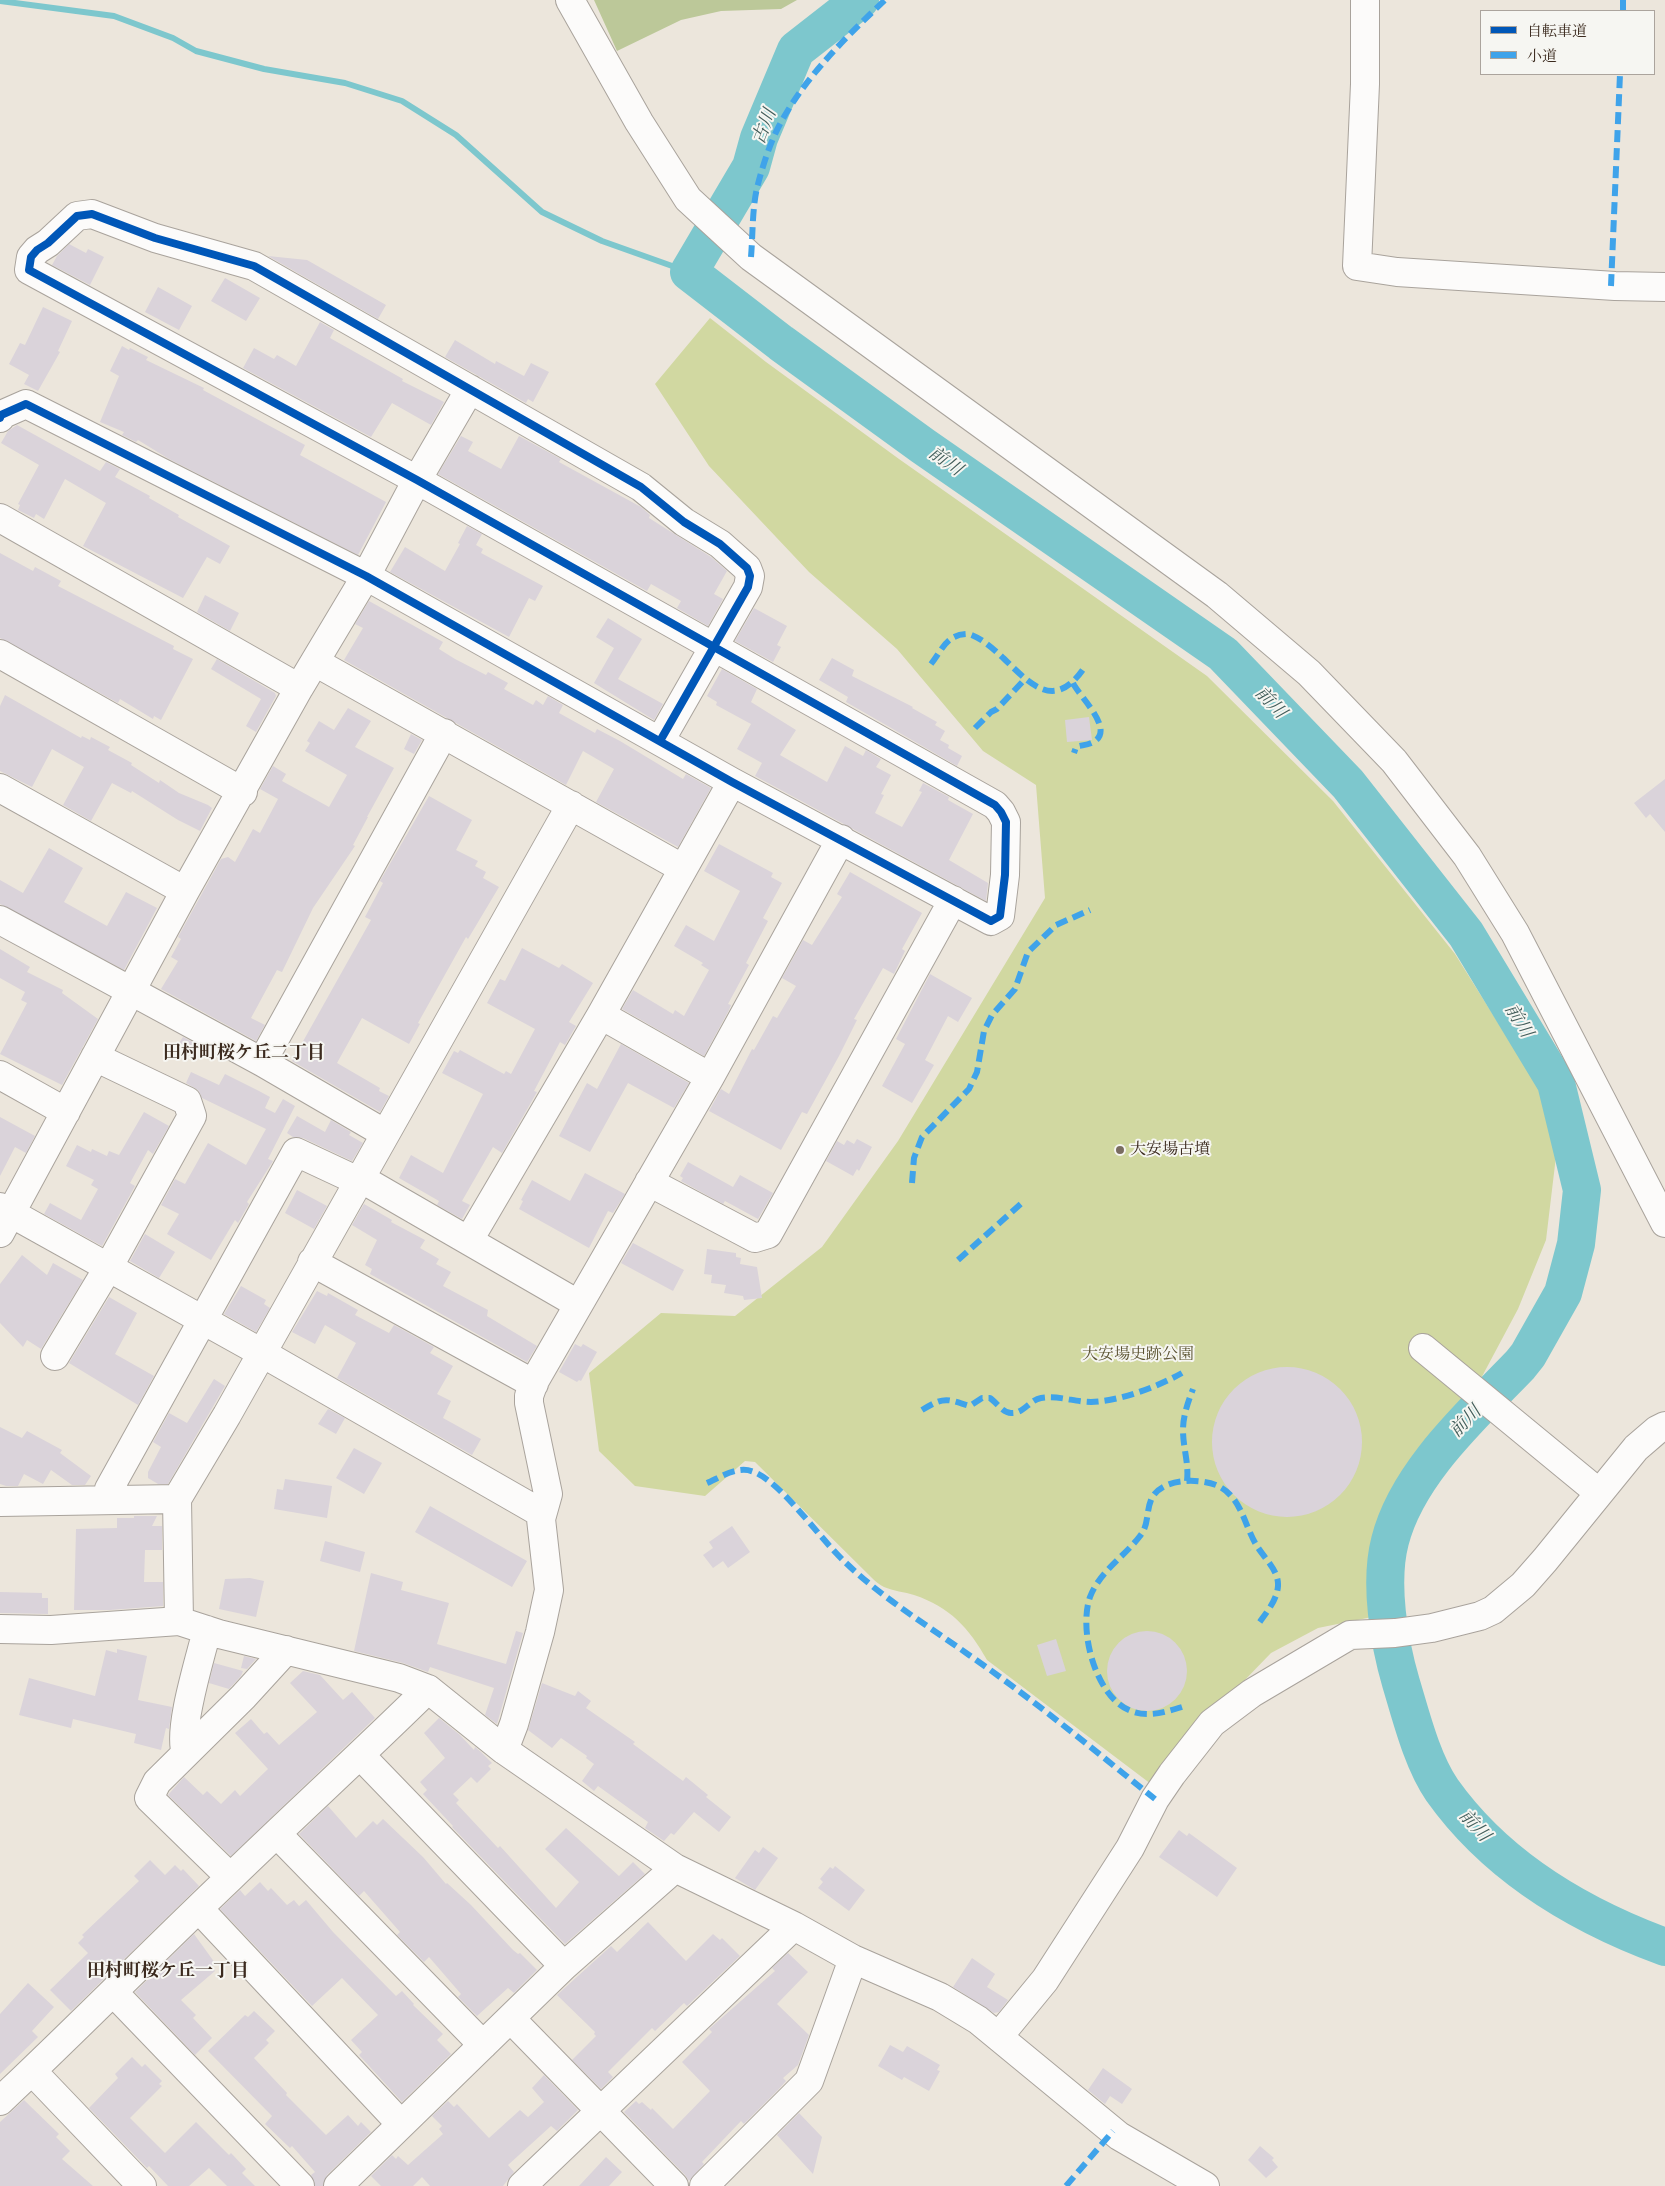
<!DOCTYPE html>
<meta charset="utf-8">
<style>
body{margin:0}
#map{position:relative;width:1665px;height:2186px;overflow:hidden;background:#ece6dc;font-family:"Gentium Book Plus","Noto Serif JP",serif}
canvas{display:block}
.legend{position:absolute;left:1480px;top:10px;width:175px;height:65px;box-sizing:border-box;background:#f6f6f2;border:1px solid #aba49d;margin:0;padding:6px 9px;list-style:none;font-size:15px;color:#3b2a1e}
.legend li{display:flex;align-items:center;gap:10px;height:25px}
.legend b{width:25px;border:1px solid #aba49d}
</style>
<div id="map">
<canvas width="1665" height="2186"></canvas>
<ul class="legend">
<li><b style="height:6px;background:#0057b8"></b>自転車道</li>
<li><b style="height:6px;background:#3fa3ea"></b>小道</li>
</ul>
</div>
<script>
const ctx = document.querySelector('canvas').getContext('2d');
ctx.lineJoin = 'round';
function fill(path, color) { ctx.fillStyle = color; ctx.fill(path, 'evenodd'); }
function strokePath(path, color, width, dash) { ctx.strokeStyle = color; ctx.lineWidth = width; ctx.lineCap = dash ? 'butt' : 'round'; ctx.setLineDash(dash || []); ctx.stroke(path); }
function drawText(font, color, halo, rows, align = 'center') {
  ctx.font = font + ' "Gentium Book Plus","Noto Serif JP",serif'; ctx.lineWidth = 4; ctx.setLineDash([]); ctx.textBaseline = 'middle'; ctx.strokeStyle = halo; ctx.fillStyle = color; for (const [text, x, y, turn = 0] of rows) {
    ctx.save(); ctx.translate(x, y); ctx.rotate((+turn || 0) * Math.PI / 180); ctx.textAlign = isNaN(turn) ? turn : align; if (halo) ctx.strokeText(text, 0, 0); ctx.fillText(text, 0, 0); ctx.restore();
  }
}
const green = new Path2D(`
 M710 318 766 362 899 459 1207 676 1333 801 1455 954 1540 1090 1557 1148 1546 1240 1518 1309 1454 1429 1393 1572 1377 1616 1318 1628 1271 1653 1240 1685 1151 1784 987 1660C969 1628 950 1607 914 1595 905 1592 893 1591 884 1587 880 1585 875 1581 872 1578L755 1462 745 1461 705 1496 635 1486 599 1451 589 1373 661 1313 735 1316 822 1247 898 1141 1045 898 1036 785 983 751 897 649 809 572 709 466 655 384Z`);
const forest = new Path2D(`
 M594 0H797L781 9 721 11 681 20 617 51Z`);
const stream = new Path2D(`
 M0 1 114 16 173 38 196 51 264 69 345 83 402 101 456 135 542 212 602 241 689 272`);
const river = new Path2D(`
 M860 0 796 50 759 138 751 167 689 272 781 343 923 446 1223 654 1348 784 1466 934 1556 1083 1582 1190 1576 1244 1563 1293 1528 1355 1520 1365C1473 1414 1407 1473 1390 1541 1379 1583 1389 1642 1401 1683 1411 1716 1422 1761 1442 1790 1496 1866 1578 1915 1665 1947`);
const building = new Path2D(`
 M69 244 86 253 88 249 104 257 90 285 52 265 57 256Z
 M268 256 307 260 386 305 378 319Z
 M225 278 260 298 246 321 211 301Z
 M158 287 192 306 179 330 145 312Z
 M43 307 72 321 58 351 60 352 38 391 24 384 29 375 9 364 20 343 25 345Z
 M320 322 334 330 330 338 403 379 402 381 444 402 431 425 392 403 371 437 243 368 254 348 274 359 277 355 296 366Z
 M455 340 495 364 496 361 524 376 531 363 549 372 533 402 528 399 526 403 445 357Z
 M122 346 129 350 130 348 148 357 146 360 204 388 203 390 305 445 300 455 386 502 358 555 169 459 138 440 136 442 122 435 124 432 100 422 119 376 110 371Z
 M17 425 100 471 106 462 120 469 115 477 150 496 149 498 179 515 178 517 230 546 220 564 207 557 183 598 83 546 106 503 65 479 44 519 36 514 34 518 18 510 20 505 18 504 39 465 1 443 8 431Z
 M461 436 473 442 468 451 501 469 519 436 561 459 559 462 641 507 650 515 649 518 711 557 727 571 714 594 723 599 708 626 677 608 681 601 651 584 647 591 438 474Z
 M467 526 482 534 476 545 483 549 481 553 543 586 535 601 529 598 509 637 390 572 405 547 445 571 460 544 458 543Z
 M0 553 33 571 35 567 61 581 58 586 174 646 173 649 193 659 161 720 154 716 153 719 120 699 118 703 0 638Z
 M205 595 239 613 230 631 197 612Z
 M369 601 443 642 439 649 455 659 486 675 488 672 508 683 504 689 533 705 536 700 543 705 548 696 563 705 559 713 595 733 597 729 620 741 683 779 686 774 711 788 678 847 596 802 614 769 583 751 566 785 344 660 363 628 355 624Z
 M754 608 787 626 777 645 781 647 773 662 735 641Z
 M608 618 642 639 618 679 663 704 654 720 594 683 614 648 596 637Z
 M832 658 854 670 852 676 913 707 912 708 937 722 935 725 945 731 940 740 949 745 948 748 962 756 957 766 846 702 848 697 819 680Z
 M217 659 275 693 276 696 256 732 246 726 261 699 211 669Z
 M722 669 757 689 751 702 796 730 780 755 827 782 845 746 863 756 866 750 881 759 876 767 891 775 881 794 884 795 875 813 902 827 922 792 919 791 923 783 949 797 948 800 973 814 949 860 988 883 986 901 755 776 762 763 737 749 751 724 716 705 717 702 707 696Z
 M5 695 81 738 82 736 90 740 91 737 110 747 108 750 132 763 131 765 159 783 160 780 179 793 208 805 212 808 200 831 178 820 132 791 131 793 112 783 91 821 63 805 84 767 52 749 32 787 0 771V706Z
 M348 708 371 721 355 747 394 768 367 817H368L353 845 355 846 313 908 282 972 277 970 251 1018 265 1025 256 1041 161 989 178 961 171 957 181 939 178 937 221 859 228 857 235 862 253 829 260 833 278 799 260 789 273 766 286 774 282 781 329 807 347 775 305 751 310 743 307 741 319 721 334 730Z
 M1089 717 1092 740 1067 742 1065 720Z
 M411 734 422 740 414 754 404 749Z
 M1665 779V832L1650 814 1646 818 1634 803Z
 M429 796 472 820 456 850 478 861 475 866 486 872 483 878 499 887 468 939 466 937 418 1023 420 1024 409 1044 362 1018 337 1063 380 1088 379 1091 389 1096 380 1112 292 1061 371 920 365 917 383 883 380 881Z
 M719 844 773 873 771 877 782 883 763 918 768 921 746 963 749 965 728 1004 731 1005 729 1010 704 1056 622 1009 633 990 673 1014 675 1010 684 1016 709 970 701 965 703 963 674 946 686 925 714 941 740 891 704 871Z
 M49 848 83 868 64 902 107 926 126 892 157 908 124 970 0 904V880L23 893Z
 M850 872 922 913 902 949 905 951 894 974 883 968 854 1019 857 1020 839 1056 807 1114 802 1112 781 1150 709 1111 721 1089 729 1094 752 1049 754 1050 773 1016 777 1018 796 986 782 978 803 940 812 945 842 897 837 894Z
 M522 948 559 968 562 964 593 983 569 1022 576 1026 565 1045 560 1042 534 1091 537 1092 502 1153 493 1147 462 1201 470 1205 462 1219 437 1205 439 1201 399 1178 411 1155 443 1173 482 1096 483 1094 442 1073 454 1051 458 1053 460 1050 504 1074 506 1071 511 1074 535 1029 487 1003 500 979 505 981Z
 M0 949 30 967 27 972 63 990 62 993 98 1019 62 1085 0 1054 27 1003 21 1000 25 992 0 978Z
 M930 974 972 998 958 1022 948 1016 925 1060 934 1065 912 1103 882 1086 905 1044 896 1039Z
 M183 1037 198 1045 192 1054 177 1046Z
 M621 1044 689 1083 674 1108 628 1083 590 1152 559 1136 587 1083 597 1089Z
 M191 1072 219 1085 225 1074 259 1091 270 1097 265 1108 275 1113 283 1099 295 1106 268 1159 273 1161 247 1202 249 1204 238 1223 235 1220 211 1260 167 1234 179 1214 161 1205 175 1179 185 1184 208 1143 246 1165 266 1129 202 1098 198 1090 186 1083Z
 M144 1112 169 1126 153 1154 148 1150 130 1183 135 1186 102 1246 44 1214 50 1203 81 1220 98 1189 91 1185 94 1180 66 1166 77 1145 91 1152 92 1149 107 1156 109 1151 119 1155Z
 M297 1116 325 1132 331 1120 351 1132 349 1135 363 1143 352 1161 303 1138 293 1137 287 1133Z
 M0 1117 35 1136 26 1153 15 1147 0 1176Z
 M857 1139 872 1147 859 1171 857 1169 853 1176 826 1161 837 1141 844 1145 847 1140 854 1144Z
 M688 1162 733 1187 740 1175 773 1193 758 1219 725 1201 723 1204 681 1181 683 1178 680 1176Z
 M585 1173 625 1194 613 1213 608 1211 589 1248 519 1209 523 1201 521 1200 532 1180 570 1201Z
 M297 1190 327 1206 314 1229 285 1213Z
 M364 1204 392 1220 391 1222 425 1240 420 1248 439 1259 436 1264 451 1272 443 1286 488 1310 487 1316 537 1346 527 1362 370 1274 372 1269 365 1265 377 1240 352 1225Z
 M145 1234 175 1252 159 1278 130 1261Z
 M633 1243 684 1270 673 1291 621 1263Z
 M707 1249 736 1253V1257L741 1258 740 1264 757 1267 762 1298 744 1300 743 1296 724 1293 726 1285 711 1283 712 1275 704 1274Z
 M22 1255 47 1275 53 1263 83 1280 41 1349 27 1340 23 1347 0 1323V1284Z
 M241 1286 266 1300 264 1304 270 1308 256 1332 224 1314Z
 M317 1291 327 1296 328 1293 358 1310 355 1315 389 1333 394 1325 434 1347 430 1353 453 1366 437 1394 451 1401 443 1418 481 1439 472 1455 337 1378 356 1343 325 1325 315 1344 292 1332Z
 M109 1297 137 1313 115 1354 154 1376 138 1405 69 1363Z
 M575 1344 581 1347 583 1344 597 1352 581 1381 579 1380 577 1382 559 1372Z
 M1212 1442a75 75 0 1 1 150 0a75 75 0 1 1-150 0Z
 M214 1379 225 1386 168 1484H158L148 1478V1472L161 1447 153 1442 169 1413 187 1423Z
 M328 1409 345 1418 336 1434 318 1424Z
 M0 1427 22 1438 27 1431 62 1450 60 1453 91 1476 85 1485H72L51 1470 43 1484 24 1474 18 1486H6L0 1484Z
 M354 1448 382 1463 364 1494 336 1478Z
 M285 1479 332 1486 327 1518 274 1509 277 1489 283 1490Z
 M430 1506 527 1561 512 1587 415 1532Z
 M134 1516H157L152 1526H162V1550H145L144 1582H163V1606L110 1610H74L76 1529 117 1528V1518H134Z
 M732 1526 750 1552 728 1568 723 1561 713 1568 703 1555 713 1548 709 1542Z
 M325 1541 365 1552 360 1572 320 1561Z
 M371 1573 403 1582 401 1590 449 1603 437 1644 506 1664 516 1631 523 1633 497 1724 485 1715 494 1688 430 1667 428 1672 403 1663 354 1651Z
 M250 1578 264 1581 256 1617 219 1609 225 1579Z
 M0 1592 42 1593V1598H48V1614L0 1613Z
 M1107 1671a40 40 0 1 1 80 0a40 40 0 1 1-80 0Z
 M1056 1639 1066 1671 1047 1676 1037 1645Z
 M117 1649 147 1656 138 1700 172 1707 169 1729 166 1728 161 1750 134 1743 136 1734 73 1719 71 1728 19 1715 29 1678 95 1696 106 1650 117 1653Z
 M244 1656 256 1659 247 1669 241 1668Z
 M214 1663 243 1671 241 1676 229 1689 209 1683Z
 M303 1671 320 1675 343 1700 352 1692 375 1718 231 1856 168 1795 184 1777 203 1795 207 1791 221 1804 235 1790 240 1796 268 1769 235 1733 251 1719 264 1734 267 1732 279 1745 317 1712 290 1683Z
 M542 1683 575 1696 578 1691 591 1701 586 1708 635 1742 633 1744 683 1781 686 1777 708 1795 706 1797 731 1817 719 1832 694 1812 674 1835 671 1833 664 1841 645 1828 648 1822 598 1786 594 1791 582 1781 594 1764 586 1758 587 1756 561 1738 552 1748 528 1730Z
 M439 1718 460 1735 474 1750 475 1747 481 1752 492 1763 488 1766 491 1769 477 1783 471 1777 453 1794 459 1800 456 1803 498 1848 500 1846 556 1908 579 1882 545 1849 566 1828 619 1876 633 1862 645 1874 565 1944 452 1827 453 1826 423 1794 427 1790 420 1782 445 1758 424 1733Z
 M328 1806 356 1838 373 1821 377 1825 383 1819 423 1857 446 1884 447 1883 471 1905 513 1950 518 1954 520 1953 537 1970 514 1993 508 1988 477 2016 458 1997 461 1994 429 1957 424 1962 397 1935 400 1932 364 1891 359 1896 299 1834Z
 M1179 1830 1187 1836 1189 1833 1237 1868 1217 1897 1159 1857Z
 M763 1847 778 1858 755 1890 735 1878 755 1850 759 1853Z
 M150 1860 165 1875 175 1865 181 1871 183 1869 199 1886 71 2011 50 1990 88 1953 78 1943 84 1937 82 1935 139 1881 134 1876Z
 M835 1866 865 1890 849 1911 818 1888 823 1882 820 1879 830 1867 833 1869Z
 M260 1882 268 1891 271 1888 287 1905 294 1900 299 1906 306 1900 333 1932 396 1996 402 1991 414 2004 413 2005 443 2034 437 2040 451 2054 402 2102 359 2055 362 2052 351 2040 378 2015 342 1978 312 2006 220 1909 240 1890 245 1896Z
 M648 1922 686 1961 713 1934 720 1940 722 1938 740 1956 687 2006 684 2003 655 2031 652 2028 608 2072 613 2077 601 2089 572 2060 596 2036 594 2034 595 2032 557 1995 611 1946 617 1952Z
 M194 1934 215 1963 211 1967 215 1971 181 2000 196 2015 193 2018 212 2038 195 2055 135 1992Z
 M788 1953 808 1972 777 2004 809 2035 798 2065 783 2078 786 2081 778 2090 744 2124 741 2121 702 2162 704 2164 689 2181 685 2175 624 2112 636 2101 639 2104 642 2102 651 2110 652 2108 673 2129 710 2091 682 2062 712 2032 709 2029 775 1971 772 1968Z
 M972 1958 995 1974 987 1987 1008 2000 999 2012 994 2013 953 1987Z
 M28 1983 54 2007 32 2031 38 2037 0 2074V2014Z
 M254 2011 275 2031 266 2040 269 2043 254 2058 287 2093 286 2095 326 2135 348 2115 358 2126 361 2122 371 2132 327 2175 323 2186H315L311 2175 315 2172 292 2146 290 2148 265 2124 272 2116 208 2051 245 2015 248 2017Z
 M890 2045 903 2052 907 2046 940 2065 937 2070 940 2071 929 2091 904 2077 902 2080 878 2066Z
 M132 2057 142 2067 145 2064 162 2081 159 2084 162 2086 130 2118 165 2153 196 2122 229 2155 231 2153 246 2169 242 2173 255 2186H227L209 2168 189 2186H168L149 2166 147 2168 89 2108 118 2078 115 2074Z
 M1103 2068 1132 2089 1122 2104 1110 2096 1105 2104 1088 2090Z
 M544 2075 578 2110 557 2131 551 2126 508 2165 514 2172 503 2186H430L422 2177 413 2186H381L371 2176 392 2155 396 2159 398 2156 408 2165 443 2134 439 2129 442 2126 432 2116 448 2101 454 2107 457 2104 489 2138 520 2110 528 2117 544 2102 532 2088Z
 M24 2100 59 2134 56 2137 70 2151 62 2159 93 2186H0V2122Z
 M799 2113 822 2137 813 2174 777 2135Z
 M1260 2146 1274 2158 1272 2160 1278 2167 1266 2178 1248 2160Z
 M606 2157 622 2172 609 2186H579Z`);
const minor = new Path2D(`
 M570 0 639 122 688 199 751 257 1217 595 1309 673 1394 761 1467 856 1515 933 1665 1223
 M1365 0V84L1357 266 1397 272 1615 286 1665 287
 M0 418 1 415 26 404 366 576 732 782 991 921 1000 916 1005 875 1006 822 1001 812 995 805 417 480 29 270 31 257 37 250 48 243 77 216 92 214 155 238 254 266 641 487 684 522 720 544 747 568 750 576 748 587 660 741
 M0 518 299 688
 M0 654 243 792
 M315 662 682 868
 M0 788 185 891
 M0 920 262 1062 384 1133
 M601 1015 710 1077
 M262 1062 444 733
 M0 1075 66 1112
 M360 1178 578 1304
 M649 1182 755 1238 768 1234 953 900
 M0 1207 262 1353 541 1513
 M0 1233 185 891 299 688 366 576 417 480 470 389
 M469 1240 601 1015 732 782
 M312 1262 534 1384
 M1423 1348 1598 1492
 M55 1356 108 1268 192 1116 187 1101 95 1057
 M106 1500 109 1489 296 1152 358 1181
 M0 1502 177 1499
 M179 1621 177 1499 227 1415 571 805
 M0 1629 51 1630 179 1621 219 1634 399 1678 428 1689 504 1750 675 1868 794 1926 853 1959 940 1997 978 2020 1119 2136 1205 2186
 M504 1750 514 1724 540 1632 549 1590 541 1519 548 1494 529 1403V1396L534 1382 710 1077 841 839
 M186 1753C177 1730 201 1656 207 1630
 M361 1756 564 1966
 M277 1834 483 2045
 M230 1877 149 1798 157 1782 243 1697 286 1650
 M199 1909 400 2123
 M114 1993 300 2186
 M511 2019 674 2186
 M999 2036 1045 1980 1130 1848 1155 1799 1172 1774 1212 1723 1252 1693 1350 1635 1395 1633 1432 1628 1480 1616 1493 1610 1523 1585 1545 1560 1636 1448 1657 1430 1665 1426
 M32 2071 142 2186
 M0 2101C78 2028 153 1951 231 1877 296 1814 363 1753 428 1689
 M338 2186 564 1966 675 1868
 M522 2186 794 1926
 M704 2186 809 2081 853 1959`);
const quiet = new Path2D(`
 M1623 11V0
 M751 257C753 233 752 206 758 184 763 165 770 143 779 126 804 78 846 37 885 0
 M1611 286 1620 74
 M931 664C943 649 946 634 969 634 1011 648 1042 730 1084 668
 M1073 683C1079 696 1114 728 1095 741 1089 745 1082 745 1076 747L1074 753
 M975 728 991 712 997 709 1026 678
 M912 1183 914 1158 922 1137 969 1089 977 1072 984 1031 992 1015 1015 989 1028 952 1056 925 1090 910
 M958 1260 1023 1202
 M922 1410C945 1396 946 1399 970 1406L982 1398H990C997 1403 1003 1413 1011 1413 1024 1414 1029 1400 1041 1398 1057 1395 1075 1402 1091 1402 1120 1401 1157 1387 1182 1373
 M1187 1481C1189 1463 1183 1448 1183 1430 1183 1416 1188 1402 1193 1389
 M707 1483C721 1477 738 1465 754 1472 782 1483 820 1539 845 1562 882 1598 927 1625 969 1655 1034 1700 1094 1750 1155 1799
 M1182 1707C1166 1712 1150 1717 1134 1712 1096 1701 1078 1631 1090 1597 1100 1571 1124 1557 1140 1536 1149 1525 1146 1512 1151 1500 1160 1478 1197 1478 1216 1485 1242 1496 1244 1526 1257 1546 1265 1559 1279 1571 1278 1586 1277 1601 1265 1614 1257 1626
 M1066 2186 1113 2131`);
const cycleway = new Path2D(`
 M0 418 1 415 26 404 366 576 732 782 991 921 1000 916 1005 875 1006 822 1001 812 995 805 417 480 29 270 31 257 37 250 48 243 77 216 92 214 155 238 254 266 641 487 684 522 720 544 747 568 750 576 748 587 660 741`);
const markers = [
 [1120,1150,5,"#796c60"]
];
const poiNames = [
 ["大安場古墳",1130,1150]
];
const parkNames = [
 ["大安場史跡公園",1138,1355]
];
const waterNames = [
 ["古川",765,127,-69],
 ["前川",945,462,35],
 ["前川",1270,703,46],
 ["前川",1518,1021,59],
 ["前川",1466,1422,-46],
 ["前川",1474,1826,48]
];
const neighbourhoodNames = [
 ["田村町桜ケ丘二丁目",244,1053],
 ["田村町桜ケ丘一丁目",168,1971]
];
fill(green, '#d1d8a1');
fill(forest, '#bcc899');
strokePath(stream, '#7dc7cd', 6);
strokePath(river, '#7dc7cd', 38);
fill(building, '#dad3da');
strokePath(minor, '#a9a39c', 30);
strokePath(minor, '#fcfbfa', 28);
strokePath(quiet, '#3fa3ea', 6, [12, 6]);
strokePath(cycleway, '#0057b8', 8);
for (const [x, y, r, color] of markers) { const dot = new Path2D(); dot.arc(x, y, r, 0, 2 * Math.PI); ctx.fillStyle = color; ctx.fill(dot); strokePath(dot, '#f6f6f2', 2); }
drawText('16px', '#3b2a1e', '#f6f6f2', poiNames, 'left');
drawText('16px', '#5b5332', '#f6f6f2', parkNames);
drawText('italic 18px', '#415c59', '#f6f6f2', waterNames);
drawText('bold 18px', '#3b2a1e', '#f6f6f2', neighbourhoodNames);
</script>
